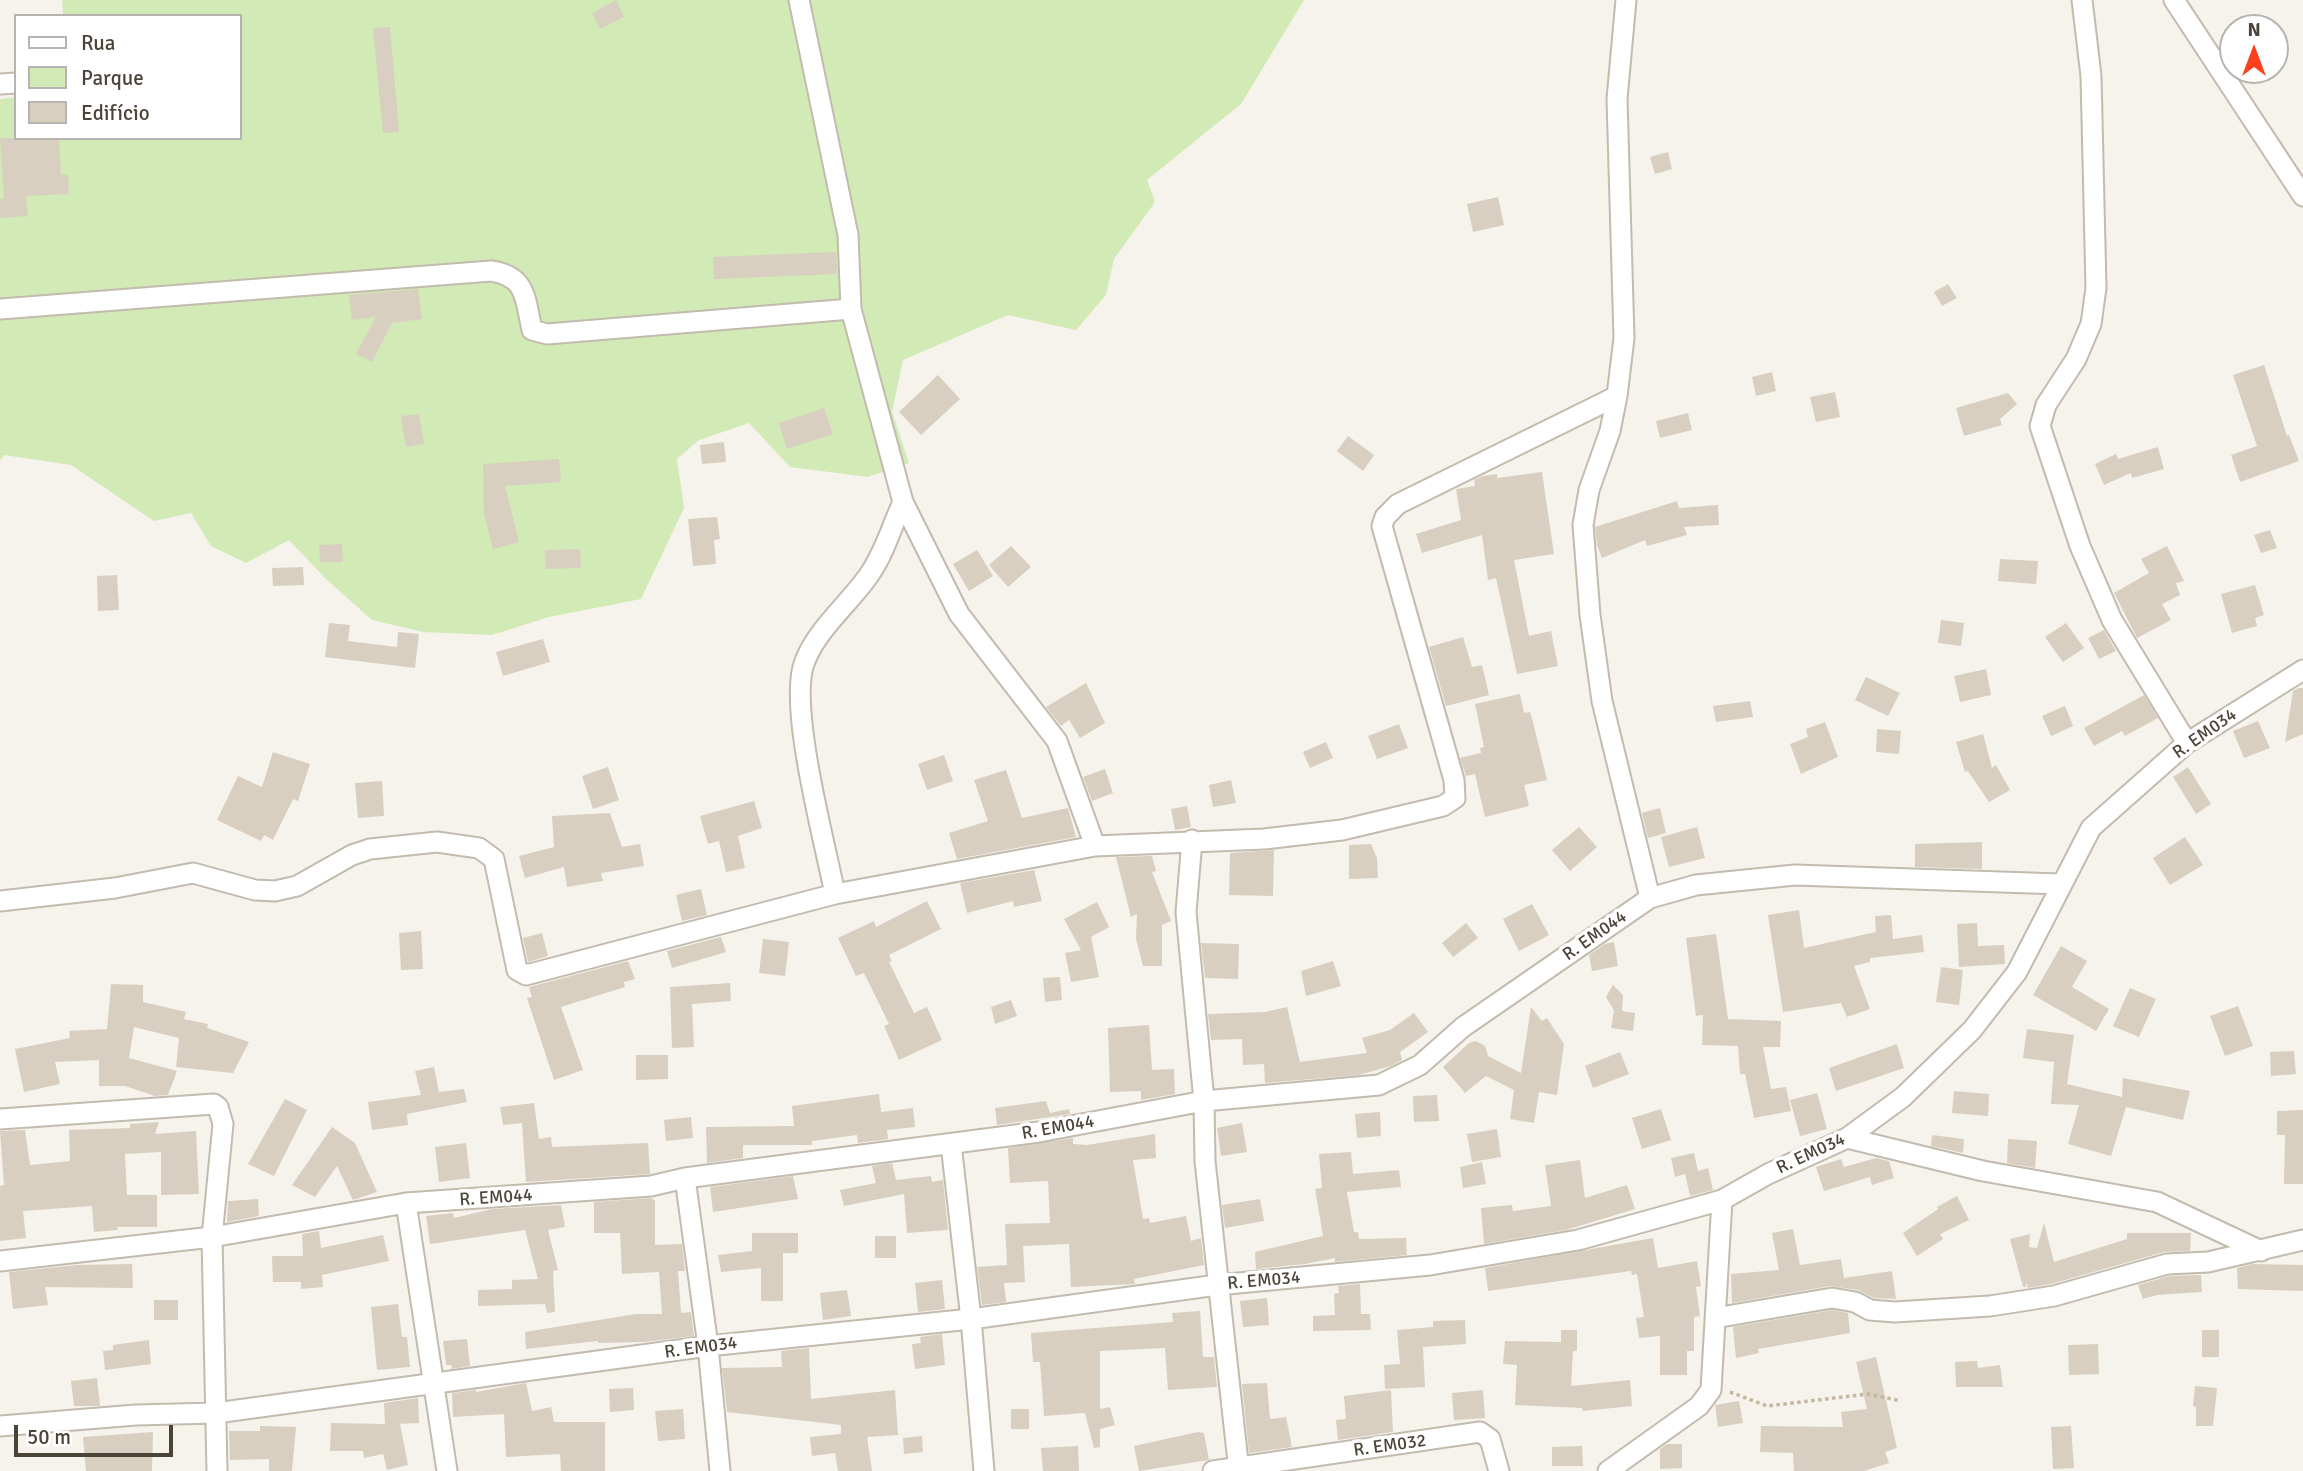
<!DOCTYPE html>
<meta charset="utf-8">
<style>
body{margin:0}
#map{position:relative;width:2303px;height:1471px;overflow:hidden;background:#f6f3ec;font-family:Signika,sans-serif}
canvas{display:block}
.legend{position:absolute;left:14px;top:14px;width:228px;height:126px;box-sizing:border-box;background:#fff;border:2px solid #b7b4b0;margin:0;padding:9px 12px;list-style:none;font-size:21px;color:#4b4439}
.legend li{display:flex;align-items:center;gap:14px;height:35px}
.legend b{width:35px;border:2px solid #b7b4b0}
.north{position:absolute;left:2219px;top:14px;width:70px;height:70px;box-sizing:border-box;background:#fff;border:2px solid #b7b4b0;border-radius:50%;rotate:0deg;font-size:19px;font-weight:700;line-height:28px;text-align:center;color:#4b4439}
.north::after{content:'';display:block;margin:auto;width:24px;height:32px;background:#fc3f1d;clip-path:polygon(50% 0,100% 100%,50% 72%,0 100%)}
.scale{position:absolute;left:14px;top:1425px;width:159px;height:32px;box-sizing:border-box;border:4px solid #4b4439;border-top:0;padding-left:9px;font-size:21px;line-height:24px;white-space:nowrap;color:#4b4439;-webkit-text-stroke:5px #fff;paint-order:stroke}
</style>
<div id="map">
<canvas width="2303" height="1471"></canvas>
<ul class="legend">
<li><b style="height:9px;background:#fff"></b>Rua</li>
<li><b style="height:19px;background:#d2eab5"></b>Parque</li>
<li><b style="height:19px;background:#d8cfc1"></b>Edifício</li>
</ul>
<div class="north">N</div>
<div class="scale">50 m</div>
</div>
<script>
const ctx = document.querySelector('canvas').getContext('2d');
ctx.lineJoin = 'round';
function fill(path, color) { ctx.fillStyle = color; ctx.fill(path, 'evenodd'); }
function strokePath(path, color, width, dash) { ctx.strokeStyle = color; ctx.lineWidth = width; ctx.lineCap = dash ? 'butt' : 'round'; ctx.setLineDash(dash || []); ctx.stroke(path); }
function drawText(font, color, halo, rows, align = 'center') {
  ctx.font = font + ' Signika,sans-serif'; ctx.lineWidth = 7; ctx.setLineDash([]); ctx.textBaseline = 'middle'; ctx.strokeStyle = halo; ctx.fillStyle = color; for (const [text, x, y, turn = 0] of rows) {
    ctx.save(); ctx.translate(x, y); ctx.rotate((+turn || 0) * Math.PI / 180); ctx.textAlign = isNaN(turn) ? turn : align; if (halo) ctx.strokeText(text, 0, 0); ctx.fillText(text, 0, 0); ctx.restore();
  }
}
const green = new Path2D(`
 M62 0H1304L1241 104 1147 180 1155 202 1114 259 1106 295 1076 330 1008 315 903 360 892 412 909 463 868 477 790 467 749 423 699 440 677 459 684 508 641 599 549 617 492 635 423 632 372 620 326 579 289 540 246 563 211 546 191 513 154 521 71 465 4 455 0 461V99L16 97V138H240V16H63Z`);
const building = new Path2D(`
 M616 0 624 17 600 29 592 13Z
 M390 27 399 132 383 133 373 28Z
 M0 138H59L61 175H68L69 194 26 196 28 216 0 218V199L4 198Z
 M1668 152 1672 169 1655 174 1650 157Z
 M1498 197 1504 225 1473 232 1467 204Z
 M836 252 837 274 714 279 713 257Z
 M1948 284 1957 298 1942 306 1934 292Z
 M418 289 422 319 392 323 372 362 356 354 376 317 352 320 349 295Z
 M2264 365 2287 436 2289 435 2299 461 2240 482 2231 455 2257 446 2233 375Z
 M1772 372 1776 391 1756 396 1752 377Z
 M938 375 960 399 921 435 899 412Z
 M1835 392 1840 417 1816 422 1810 397Z
 M2008 393 2017 404 2000 419 2002 425 1964 436 1956 408Z
 M824 408 833 434 787 449 779 423Z
 M1688 413 1692 430 1660 438 1656 421Z
 M419 414 424 444 406 447 401 416Z
 M1348 436 1374 455 1363 471 1337 451Z
 M724 442 726 462 702 464 700 445Z
 M2158 447 2164 469 2132 478 2131 473 2104 485 2095 464 2116 454 2118 459Z
 M559 459 561 482 505 486 519 542 493 549 484 514 483 464Z
 M1542 472 1554 554 1514 560 1529 636 1551 631 1558 666 1517 674 1496 578 1488 580 1482 535 1422 553 1416 534 1461 520 1456 489 1475 486 1474 480 1483 476 1497 474V478Z
 M1677 501 1679 508 1718 505 1719 525 1684 527 1687 535 1647 546 1645 540 1602 558 1597 545 1595 527Z
 M717 517 720 539 714 540 716 564 693 566 688 519Z
 M2270 530 2277 548 2261 553 2254 535Z
 M342 544 343 562H320L319 545Z
 M1011 546 1031 567 1008 587 989 565Z
 M2167 546 2184 581 2176 583 2180 595 2162 604 2171 620 2137 638 2114 593 2149 573 2141 559Z
 M580 549 581 568 546 569 545 550Z
 M977 550 993 576 969 591 953 564Z
 M2000 559 2038 561 2036 584 1998 581Z
 M303 567 304 585 273 586 272 568Z
 M117 575 119 610 98 611 97 576Z
 M2255 585 2264 615 2255 618 2257 626 2232 633 2221 594Z
 M1941 620 1964 623 1961 646 1938 643Z
 M329 623 350 625 348 641 397 647 398 632 419 634 415 668 325 657Z
 M2066 623 2084 648 2063 662 2045 637Z
 M2104 630 2116 651 2099 659 2088 638Z
 M1463 637 1472 667 1482 665 1489 695 1446 706 1429 647Z
 M543 639 550 662 503 676 496 652Z
 M1986 669 1991 695 1960 702 1954 676Z
 M1866 677 1900 693 1888 716 1855 700Z
 M1086 683 1105 723 1080 738 1069 720 1061 726 1046 707Z
 M2298 688H2303V734L2285 742 2293 691Z
 M1520 694 1524 713 1530 712 1533 722 1547 780 1524 785 1529 806 1485 817 1475 774 1466 776 1460 758 1481 753 1480 748 1484 747 1475 704Z
 M2144 695 2158 718 2125 736 2122 731 2094 746 2084 728Z
 M1750 701 1753 717 1716 722 1713 706Z
 M2065 706 2073 726 2051 736 2042 716Z
 M2258 721 2270 748 2244 758 2233 731Z
 M1825 722 1838 757 1801 774 1790 744 1808 737 1806 729Z
 M1399 724 1408 748 1377 759 1368 736Z
 M1877 729 1901 731 1899 754 1876 752Z
 M1983 734 1992 768 1996 765 2010 790 1989 802 1968 771 1965 772 1956 742Z
 M1326 742 1333 758 1310 768 1303 752Z
 M273 752 310 764 298 801 293 799 273 840 264 835 261 841 217 820 238 776 262 787Z
 M944 755 953 781 927 790 918 764Z
 M608 767 619 800 593 809 582 776Z
 M2188 767 2211 804 2196 814 2173 777Z
 M1105 769 1113 793 1092 801 1083 777Z
 M1006 770 1022 818 1068 808 1076 837 957 859 949 833 988 821 974 780Z
 M1231 780 1236 803 1213 807 1209 785Z
 M382 781 384 816 358 818 355 783Z
 M754 801 762 828 738 836 745 868 726 872 719 841 708 844 700 816Z
 M1187 806 1191 827 1175 830 1171 809Z
 M1660 808 1666 833 1648 838 1642 813Z
 M610 813 622 847 640 844 644 866 601 873 603 881 567 887 564 867 525 878 519 856 554 847 552 816Z
 M1579 827 1597 847 1570 871 1552 850Z
 M1697 827 1705 858 1669 867 1661 837Z
 M2185 837 2203 865 2170 885 2153 858Z
 M1982 842V869L1915 867V844Z
 M1371 844 1377 858 1378 878 1349 879V845Z
 M1274 850 1273 896 1229 895 1230 853Z
 M1152 856 1156 871 1152 872 1171 921 1162 925V966H1143L1136 939 1137 914 1131 917 1116 857Z
 M1034 870 1042 901 1014 907 1013 901 967 913 960 883Z
 M701 889 707 915 682 921 676 895Z
 M927 901 941 929 889 955 892 961 889 962 914 1013 927 1007 942 1040 899 1060 884 1026 889 1024 864 973 856 976 838 938 874 921 876 927Z
 M1097 902 1109 927 1091 937 1099 977 1071 982 1065 953 1081 950 1064 919Z
 M1532 904 1549 935 1519 951 1503 919Z
 M1799 910 1804 948 1876 932 1875 916 1891 915 1893 939 1922 935 1924 952 1870 958V962L1854 966 1870 1009 1847 1017 1841 1003 1783 1012 1768 915Z
 M1466 923 1478 938 1453 957 1442 943Z
 M1977 923 1978 946 2004 945 2005 964 1959 967 1957 924Z
 M421 931 423 969 401 970 399 933Z
 M542 933 548 956 528 962 523 938Z
 M1716 934 1728 1019 1781 1021 1780 1047H1763L1771 1089 1786 1087 1791 1111 1754 1118 1745 1074H1740L1738 1046 1702 1045 1703 1015 1696 1016 1686 938Z
 M721 937 726 952 672 968 667 951Z
 M763 939 789 942 785 976 759 973Z
 M1614 942 1618 966 1592 971 1589 955 1605 944Z
 M1201 943 1239 944 1238 979 1205 978Z
 M2061 946 2087 961 2072 987 2109 1009 2096 1031 2033 995Z
 M628 961 635 979 624 982 625 987 561 1007 583 1070 554 1080 527 998 532 997 529 987Z
 M1333 961 1341 986 1306 996 1301 971Z
 M1941 967 1963 970 1959 1005 1936 1002Z
 M1060 977 1062 1000 1045 1002 1043 978Z
 M730 983 731 1001 692 1004 694 1047 672 1048 670 987Z
 M111 984 143 985V1002L186 1012 184 1019 208 1024 207 1028 249 1042 233 1073 176 1067 179 1038 134 1027 129 1058 177 1071 168 1095 155 1096 125 1086H99V1060L55 1062 60 1084 24 1092 15 1049 70 1038 69 1031 107 1029Z
 M1613 985 1623 995 1622 1011 1635 1013 1633 1031 1611 1028 1614 1010 1606 997Z
 M2130 988 2156 999 2139 1037 2113 1026Z
 M1011 1000 1017 1016 995 1024 991 1007Z
 M2238 1006 2253 1046 2225 1056 2210 1016Z
 M1287 1007 1300 1062 1367 1053 1362 1038 1390 1030 1414 1013 1428 1032 1400 1052 1402 1060 1391 1066 1359 1075 1265 1083 1264 1064 1243 1065 1242 1039 1211 1040 1208 1014 1265 1012Z
 M1531 1007 1542 1021 1547 1018 1564 1044 1557 1095 1539 1092 1534 1123 1510 1119 1514 1090 1486 1076 1465 1093 1443 1067 1469 1043 1476 1041 1485 1046 1488 1056 1521 1073Z
 M1149 1025 1152 1070 1174 1069 1175 1094 1141 1100V1091L1110 1092 1108 1028Z
 M2027 1029 2074 1035 2067 1084 2122 1097 2123 1078 2190 1091 2183 1120 2126 1107 2111 1156 2068 1144 2079 1105 2051 1104 2054 1062 2023 1058Z
 M1897 1044 1904 1068 1836 1091 1829 1068Z
 M2294 1051 2296 1074 2271 1076 2270 1052Z
 M1620 1052 1629 1074 1593 1088 1585 1066Z
 M636 1055H668V1079L636 1080Z
 M434 1067 439 1092 464 1089 467 1102 407 1114 408 1125 372 1130 368 1102 421 1095 415 1071Z
 M1954 1091 1989 1094 1988 1116 1952 1113Z
 M1817 1093 1827 1129 1800 1136 1790 1100Z
 M879 1094 881 1112 913 1108 915 1127 887 1130 888 1139 858 1143 857 1135 812 1141V1145H743V1158L707 1163 706 1127 794 1126 792 1106Z
 M1437 1095 1439 1121 1414 1122 1413 1096Z
 M285 1099 307 1110 274 1176 248 1164Z
 M1046 1101 1050 1113 1069 1109 1070 1114 997 1125 995 1108Z
 M534 1103 539 1139 551 1137 552 1147 648 1143 650 1174 526 1182 522 1123 503 1125 500 1107Z
 M1661 1109 1671 1140 1642 1149 1632 1118Z
 M2303 1110V1184H2284L2285 1135H2277V1111Z
 M1380 1112 1381 1136 1357 1138 1355 1114Z
 M691 1117 693 1138 666 1141 664 1120Z
 M159 1122 155 1134 196 1131 199 1194 161 1195V1152L125 1154 127 1195H157V1227H117L118 1230 94 1232 92 1206 23 1211 26 1238 0 1241V1186L4 1185 0 1131 25 1130 30 1165 70 1161 69 1130 130 1128V1124Z
 M1242 1123 1247 1152 1221 1156 1217 1128Z
 M332 1127 355 1143 377 1192 353 1200 337 1166 315 1197 292 1185Z
 M1497 1129 1501 1157 1472 1162 1467 1134Z
 M1155 1134 1156 1158 1133 1160 1143 1219 1149 1218 1150 1223 1186 1216 1191 1241 1201 1238 1204 1265 1134 1279 1135 1284 1071 1287 1069 1244 1023 1246 1025 1282 1004 1283 1006 1302 982 1305 977 1267 1007 1265 1005 1224 1050 1223 1048 1181 1010 1183 1008 1148 1073 1138V1144L1087 1145Z
 M1932 1135 1964 1139 1963 1153 1931 1146Z
 M2008 1139 2037 1141 2035 1168 2007 1163Z
 M466 1143 470 1178 439 1182 435 1147Z
 M1351 1152 1353 1174 1399 1170 1401 1187 1347 1192 1354 1232H1358L1359 1239 1406 1238 1407 1255 1335 1262V1258L1305 1264 1256 1269 1255 1252 1323 1236 1315 1189 1322 1188 1319 1154Z
 M1694 1153 1698 1171 1708 1168 1713 1190 1690 1196 1685 1174 1675 1177 1671 1158Z
 M1876 1158 1889 1161 1894 1178 1872 1185 1870 1177 1824 1191 1816 1167 1841 1159 1844 1167Z
 M1580 1160 1585 1198 1627 1185 1635 1209 1566 1230 1484 1244 1481 1208 1512 1205 1513 1211 1551 1206 1545 1165Z
 M1482 1162 1486 1184 1463 1188 1460 1167Z
 M892 1163 896 1180 931 1176 932 1182 943 1180 948 1230 907 1233 904 1194 844 1206 840 1190 876 1183 872 1166Z
 M793 1176 798 1199 713 1212 710 1187Z
 M1957 1196 1969 1220 1940 1234 1943 1239 1917 1256 1903 1233 1938 1209 1937 1207Z
 M651 1198 655 1201V1245L682 1244 685 1271H678L681 1313 691 1312 694 1336 644 1342 598 1343V1341L526 1349 525 1332 636 1314H662L659 1272 622 1274 620 1233H594V1202Z
 M258 1199 259 1216 227 1222 228 1201Z
 M1260 1199 1264 1221 1225 1228 1222 1205Z
 M561 1205 565 1227 548 1230 558 1270 553 1271 555 1312 547 1313 545 1304 478 1306V1290L512 1289V1280L538 1279 525 1230 430 1244 426 1216 453 1213 454 1218 492 1209Z
 M2044 1223 2054 1262 2127 1239V1233H2191L2190 1251 2164 1252 2051 1284 2028 1288 2026 1282V1287H2023L2010 1239 2030 1234 2029 1247 2037 1248Z
 M1793 1229 1800 1265 1841 1259 1844 1278 1892 1271 1896 1299 1874 1298 1858 1290 1830 1286 1732 1303 1731 1274 1779 1270 1772 1233Z
 M319 1231 321 1248 383 1235 389 1261 322 1275 323 1287 301 1289V1282H273L272 1256H303L302 1234Z
 M752 1233H798V1253H783V1301H761V1268L721 1272 718 1255 752 1251Z
 M875 1236H896V1258H875Z
 M1653 1238 1658 1268 1697 1261 1701 1286 1696 1287 1700 1316 1694 1317V1351H1687V1375H1660V1336L1639 1338 1636 1318 1644 1317 1637 1274 1632 1275 1631 1271 1488 1291 1485 1268Z
 M132 1264 133 1288 45 1287 48 1305 13 1309 9 1272 77 1265Z
 M2252 1264 2303 1265V1291L2238 1289 2237 1268Z
 M2201 1275 2202 1292 2157 1295 2143 1299 2138 1285 2169 1276Z
 M942 1280 945 1309 918 1312 915 1283Z
 M1360 1284 1361 1314H1370L1371 1330 1313 1331V1316L1335 1315 1334 1294 1339 1293 1338 1286Z
 M847 1290 851 1316 823 1320 820 1293Z
 M1267 1298 1269 1325 1243 1327 1240 1301Z
 M154 1300H178V1320H154Z
 M398 1304 402 1337H407L410 1367 377 1370 371 1307Z
 M1832 1310 1848 1313 1850 1333 1758 1349 1759 1353 1736 1358 1733 1327Z
 M1200 1311 1203 1357H1214L1217 1387 1168 1390 1165 1348 1100 1351V1409L1110 1407 1115 1425 1100 1429V1447L1094 1448 1085 1413 1044 1416 1040 1362H1033L1031 1333 1173 1322 1172 1313Z
 M1465 1320 1466 1344 1423 1347 1425 1387 1385 1389 1384 1365 1400 1364 1397 1330 1433 1327V1321Z
 M1561 1330H1577V1351H1573L1571 1386 1630 1380 1632 1406 1583 1411 1582 1408 1515 1405 1517 1365 1503 1364 1505 1341 1561 1342Z
 M2202 1330H2219V1357H2202Z
 M942 1334 945 1365 915 1369 912 1344 921 1343 920 1337Z
 M467 1339 470 1366 452 1369 451 1365H446L443 1341Z
 M149 1340 151 1364 105 1370 103 1351 113 1350V1345Z
 M2098 1344 2099 1374 2069 1375 2068 1345Z
 M809 1348 811 1399 895 1390 898 1435 867 1437 872 1471H838L835 1453 812 1456 810 1437 841 1434V1425L727 1412 722 1368 782 1367 781 1351Z
 M1876 1357 1897 1448 1885 1452 1889 1463 1864 1471H1794L1793 1453 1760 1452 1761 1426 1843 1427 1841 1412 1867 1409 1856 1362Z
 M1977 1361 1978 1368 2000 1365 2003 1387H1956L1955 1362Z
 M97 1378 100 1406H74L71 1381Z
 M526 1383 532 1411 551 1407 554 1422H605V1471H561L560 1454 506 1457 504 1414 453 1417 452 1393 476 1390V1392Z
 M1267 1383 1270 1419 1286 1417 1292 1447 1249 1453 1242 1384Z
 M2195 1386 2217 1388 2213 1426H2196V1407L2193 1406Z
 M633 1388 634 1410 610 1412 609 1389Z
 M1391 1390 1393 1432 1338 1440 1336 1420 1346 1419 1344 1396Z
 M1483 1390 1485 1418 1454 1420 1452 1393Z
 M418 1398 419 1423 396 1424H400L408 1465 387 1470 383 1454 364 1458 363 1451H330L331 1423 385 1424 384 1403Z
 M1739 1401 1743 1423 1718 1427 1715 1405Z
 M683 1409 685 1439 658 1441 655 1411Z
 M1011 1409H1029V1429H1011Z
 M260 1426 296 1427 292 1471H269V1459L230 1460 229 1431H260Z
 M2071 1426 2074 1468 2053 1469 2051 1427Z
 M153 1432 152 1471H86L83 1437Z
 M1198 1432 1204 1433 1209 1460 1139 1471 1134 1446Z
 M922 1436 923 1452 904 1454 903 1438Z
 M1667 1444H1682V1468L1660 1469V1449Z
 M1078 1446 1079 1471H1043L1041 1448Z
 M1582 1446 1583 1466H1552V1447Z`);
const path = new Path2D(`
 M1730 1392 1767 1406 1868 1394 1901 1401`);
const minor = new Path2D(`
 M799 0 848 235 851 309 903 502 959 614 1057 741 1095 846
 M1626 0 1617 99 1624 338 1617 396 1610 431 1589 490 1583 525 1590 615 1602 701 1650 898
 M2082 0 2091 76 2096 288 2091 324 2076 359 2046 405 2040 426 2080 546 2112 620 2187 743
 M2174 0 2303 196
 M0 84 16 83
 M0 309 491 271C527 276 525 299 532 330L547 334 851 309
 M1192 840 1186 912 1204 1101 1205 1161 1239 1471
 M835 894C825 843 787 703 805 661 818 628 849 604 869 575 884 554 892 526 903 502
 M0 901 115 888 193 873 255 890 275 891 297 886 352 855 370 849 437 842 479 848 494 859 517 970 526 975 835 894 1095 846 1264 839 1342 830 1443 806 1455 798 1454 780 1382 526 1385 517 1398 504 1617 396
 M0 1119 214 1104 218 1107 223 1124 212 1237 217 1471
 M1847 1138 1983 1171 2157 1202 2261 1251
 M951 1144 971 1319 984 1471
 M685 1178 708 1346 720 1471
 M406 1203 447 1471
 M0 1261 212 1237 406 1203 651 1186 685 1178 1039 1132 1204 1101 1379 1085 1420 1065 1463 1027 1650 898 1696 885 1795 875 2060 884
 M1715 1318 1832 1298 1855 1302 1870 1310 1895 1312 1990 1306 2054 1296 2167 1264 2208 1262 2303 1240
 M0 1426 136 1415 216 1413 708 1346 971 1319 1217 1285 1430 1265 1578 1240 1722 1200 1768 1174 1847 1138 1903 1097 1972 1030 2017 972 2091 828 2187 743 2303 670
 M1213 1471 1480 1432 1490 1439 1499 1471
 M1608 1471 1699 1406 1711 1390 1722 1200`);
const streetNames = [
 ["R. EM034",2205,734,-35],
 ["R. EM044",1595,936,-35],
 ["R. EM044",1058,1128,-10],
 ["R. EM034",1811,1154,-25],
 ["R. EM044",496,1198,-4],
 ["R. EM034",1264,1281,-5],
 ["R. EM034",701,1348,-8],
 ["R. EM032",1390,1446,-8]
];
fill(green, '#d2eab5');
fill(building, '#d8cfc1');
strokePath(minor, '#c2bbae', 23);
strokePath(path, '#c4b79f', 3.5, [3.5, 3.5]);
strokePath(minor, '#fff', 19);
drawText('18px', '#4b4439', '#fff', streetNames);
</script>
